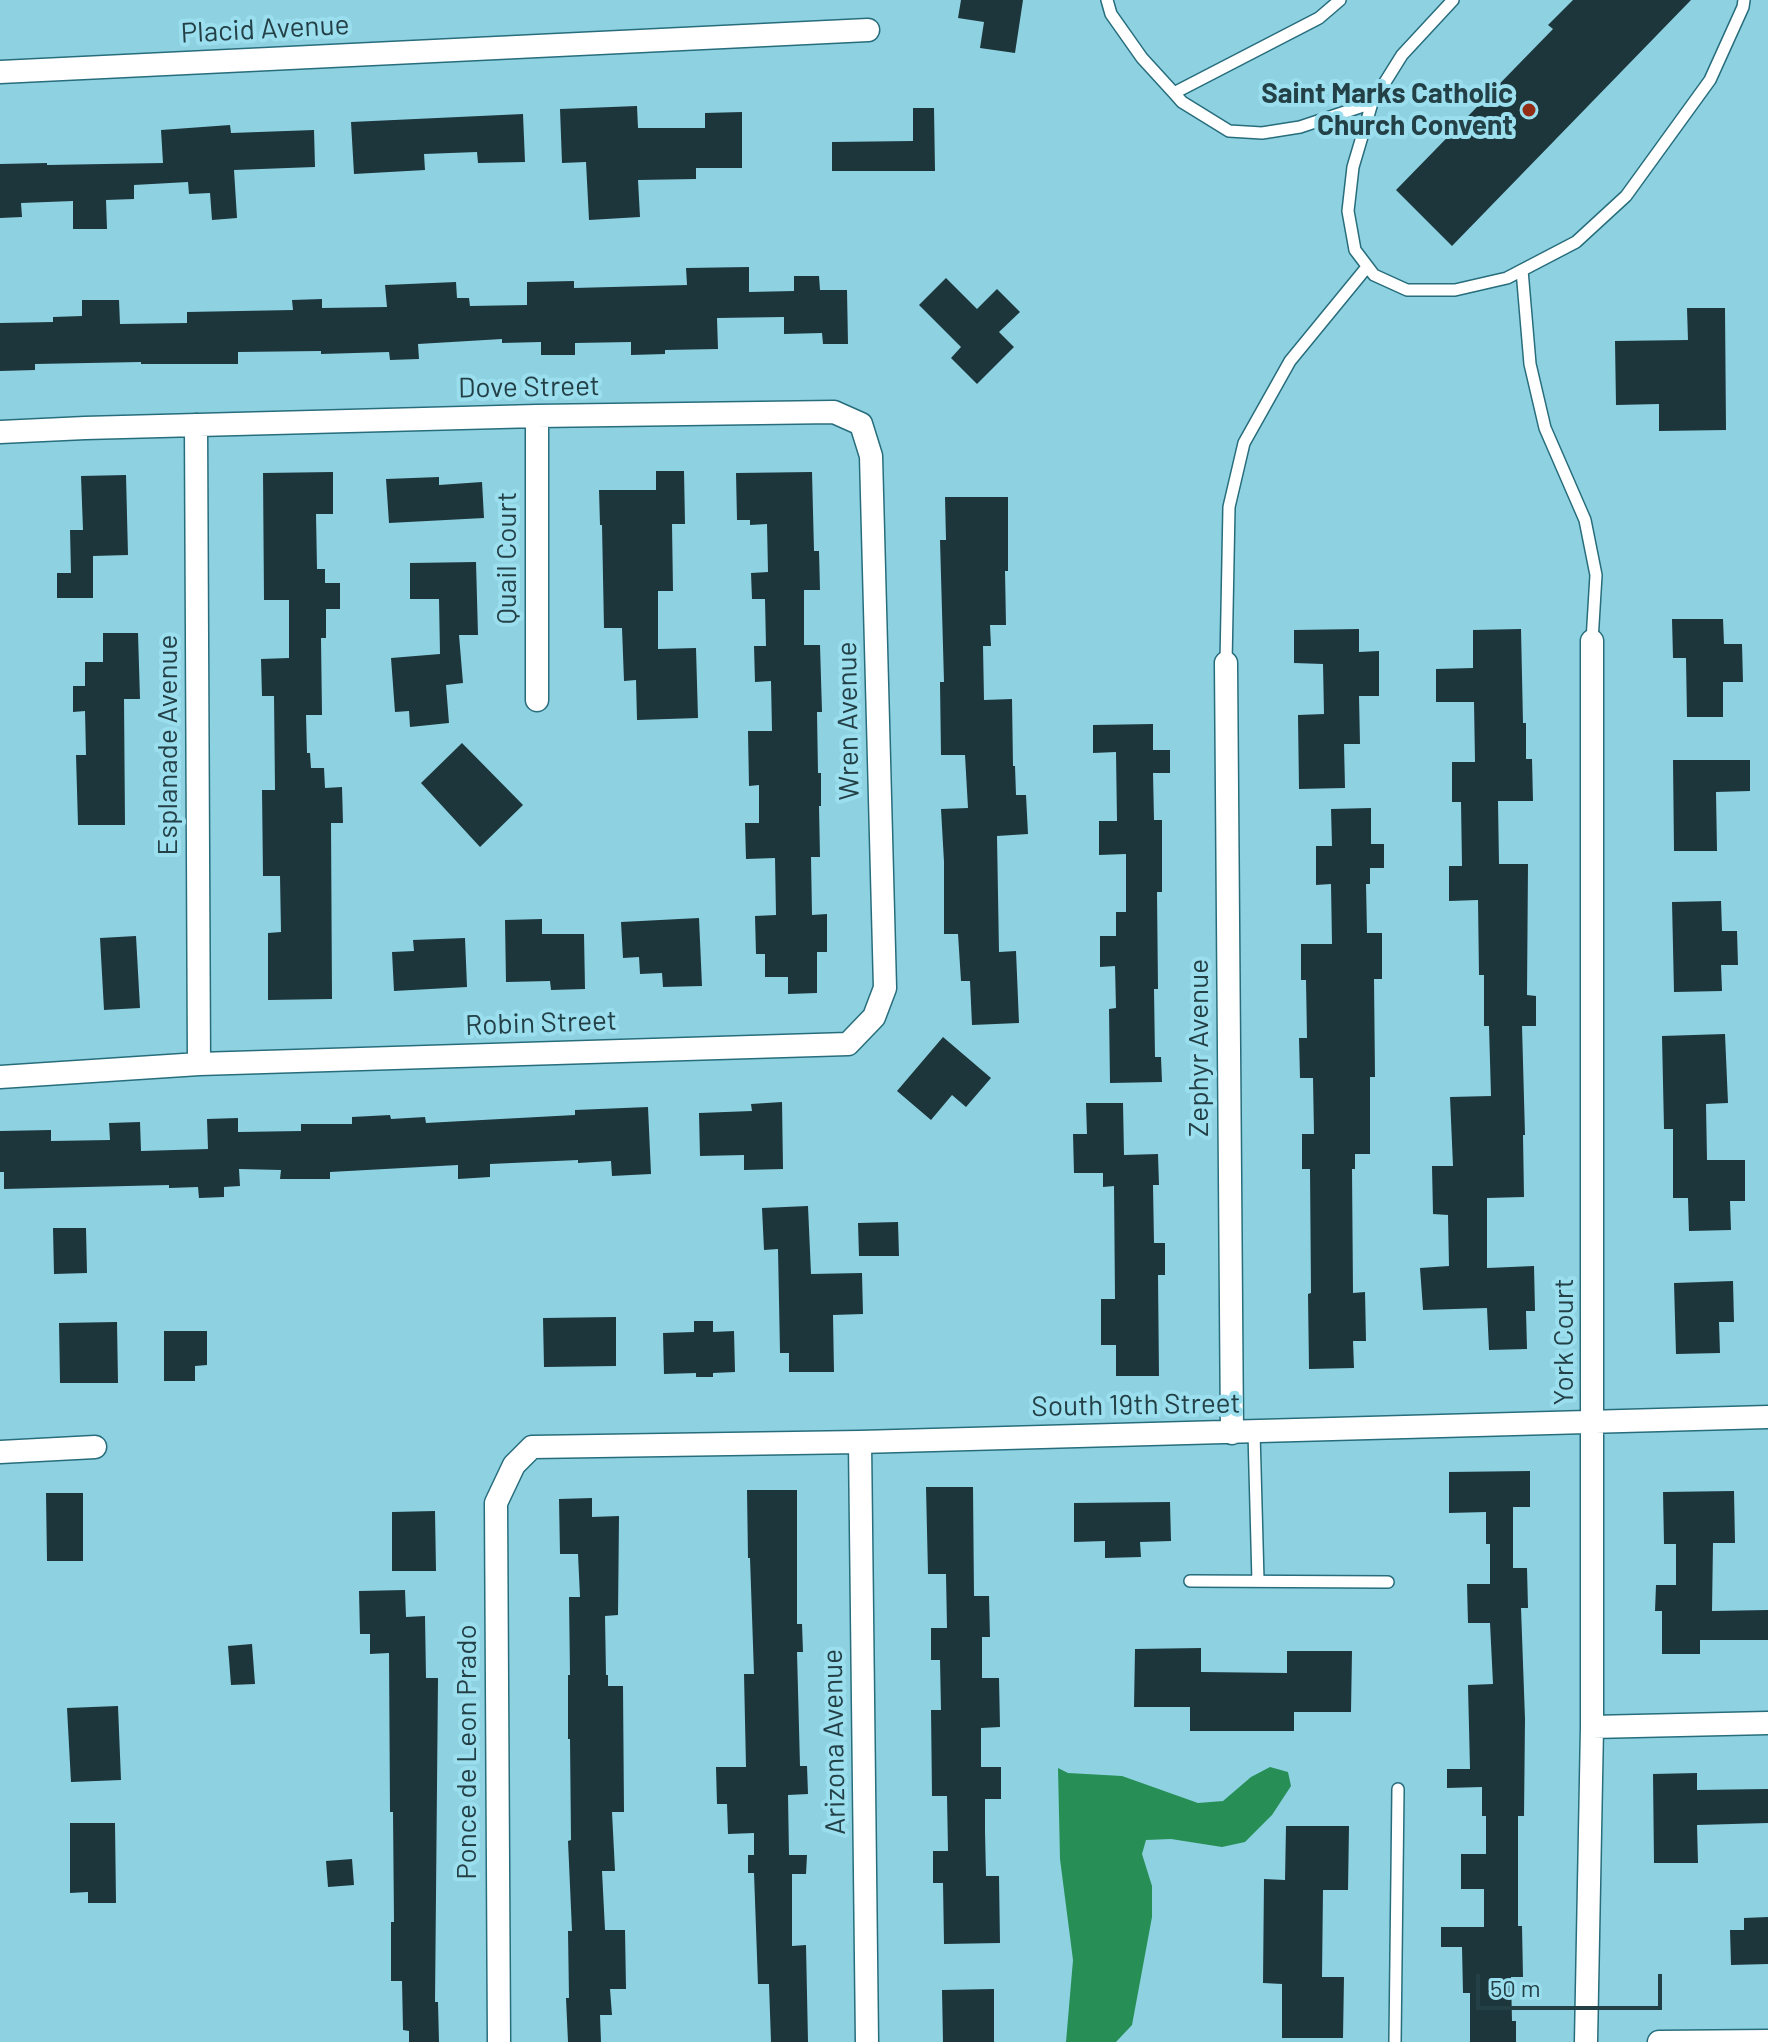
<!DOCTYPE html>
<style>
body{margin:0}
#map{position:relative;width:1768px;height:2042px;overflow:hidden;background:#8ed2e2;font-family:Barlow,sans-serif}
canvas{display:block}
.scale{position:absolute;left:1476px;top:1974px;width:186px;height:36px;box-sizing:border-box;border:4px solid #244047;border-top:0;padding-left:10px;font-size:24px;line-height:28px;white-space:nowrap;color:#244047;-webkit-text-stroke:6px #9bdfef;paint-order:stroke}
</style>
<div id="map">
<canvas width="1768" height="2042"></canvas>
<div class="scale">50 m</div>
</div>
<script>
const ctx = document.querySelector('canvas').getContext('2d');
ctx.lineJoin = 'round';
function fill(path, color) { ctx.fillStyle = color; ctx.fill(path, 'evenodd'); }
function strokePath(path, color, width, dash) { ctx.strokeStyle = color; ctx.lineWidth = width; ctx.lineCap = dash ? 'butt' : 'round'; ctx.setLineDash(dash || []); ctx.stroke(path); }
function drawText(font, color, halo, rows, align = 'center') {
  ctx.font = font + ' Barlow,sans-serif'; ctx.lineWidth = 8; ctx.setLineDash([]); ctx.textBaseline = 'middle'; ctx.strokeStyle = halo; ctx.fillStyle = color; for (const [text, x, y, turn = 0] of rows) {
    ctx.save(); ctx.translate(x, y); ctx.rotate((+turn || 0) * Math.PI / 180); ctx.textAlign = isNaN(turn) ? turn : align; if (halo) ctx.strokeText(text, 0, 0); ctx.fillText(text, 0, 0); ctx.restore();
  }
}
const water = new Path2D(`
 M1270 1767 1288 1772 1291 1786 1272 1815 1245 1842 1222 1847 1171 1839 1146 1840 1142 1854 1152 1886V1917L1132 2025 1116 2042H1066L1073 1960 1060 1859 1058 1768 1068 1773 1122 1776 1198 1803 1223 1801 1251 1777Z`);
const building = new Path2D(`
 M961 0H1023L1015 53 980 48 984 22 958 18Z
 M1573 0H1691L1452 246 1396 190 1553 29 1548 25Z
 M637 106 638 128H705V113L742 112V168H696V179L638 180 640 217 589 220 586 162 562 163 560 109Z
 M913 108H934L935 171H832V142L913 141Z
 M523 114 525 162 478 163 477 152 424 154 425 170 354 174 351 122Z
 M230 125 231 133 314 130 315 167 234 170 237 218 212 220 210 193 189 194 188 182 134 185V199L106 200 107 229H73V201L21 203 22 217 0 218V164L47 163V165L163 163 161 130Z
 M749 267V292L794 291V276H819L820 290H847L848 344H823L822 333 784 334V317L717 318 718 349 665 350V354L631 355V342L575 343V355H541V342L502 343V339L418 344 419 359 390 360 389 352 321 354V351L238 352V364H141V362L35 364V370L0 371V323L53 322V317L82 316V300H119L120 324 187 323V312L293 310 292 300 322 299V308L387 307 385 285 456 282 457 298H469L470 306 527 305V282L574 281V288L687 285 686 268Z
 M946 278 977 309 997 289 1020 312 999 332 1014 347 977 384 951 358 961 347 919 305Z
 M1687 308H1725L1726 430 1659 431V404L1616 405 1615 341 1688 340Z
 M656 471H684L685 524H672L673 591H658V649L696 648 698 718 637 720 636 680 624 681 622 628H604L602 525H600L599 490H656Z
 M333 472V514H316L317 569H325V583H340V609H326V638H321L322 715H306L307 753H310L311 768H324L325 788 342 787 343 823H331L332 999 268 1000V933L281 932 280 876H263L262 790H275L274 696H262L261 659 289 658V600H264L263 473Z
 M812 472 814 551H819L820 590H804V645H820L822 712H817L818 773H821V806H819L820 857H811L812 915 827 914V952H817V993L788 994V977H765V954H756L755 916 776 915 775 858 746 859 745 823H759V785L749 786 748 731H772L771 681 755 682 754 646H766L765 599H752L751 573 768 572 767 524 750 525V520H737L736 473Z
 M126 475 128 555 93 556V598H57V573H71L70 530H83L81 476Z
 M439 477V485L482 482 484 518 389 523 386 479Z
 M945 497H1008V571H1005L1006 625H990L991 646H983L984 700 1012 699 1013 766H1015L1016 795H1026L1028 834 997 836 999 952 1016 951 1019 1023 972 1025 970 981H961L958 934H944V862L941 809 968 808 965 755H941L940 682H944L940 540H946Z
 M476 562 478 635H459L463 683 446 685 449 723 410 727 409 711 395 712 391 658 440 654 439 599H410V563Z
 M1672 619H1723L1724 644H1742L1743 682H1723V717H1687L1686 658H1673Z
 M1359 629V652L1379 651V696H1359L1360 744H1344L1345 788 1299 789 1298 715 1324 714 1323 664 1294 663V630Z
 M1521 629 1523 723H1526V759H1532L1533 801H1498L1499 864H1528L1527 995 1536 996V1026H1522L1525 1135H1523L1524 1197 1487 1198V1268L1534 1266 1535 1311H1526L1527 1349 1489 1350 1487 1308 1423 1310 1420 1268 1449 1266 1448 1215 1433 1214 1432 1166H1453L1450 1097 1491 1096 1489 1026H1484V975H1479L1478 900 1449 901V866H1462L1461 802H1452V762H1475L1474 702H1436V669L1473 668V630Z
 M103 633H138L140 699H124L125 825H78L76 755H86L85 711 73 712V686H85V662H103Z
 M1153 724V750H1170V773H1153L1154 820H1162V892H1157L1158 989H1154L1155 1057H1161L1162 1082 1110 1083 1109 1009 1116 1008 1115 966 1100 967V936H1116V912H1126V854L1099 855V821H1117L1116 752 1093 753V725Z
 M462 743 523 805 480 847 421 783Z
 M1673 760H1750V791L1716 792 1717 851H1674Z
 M1371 808V844H1384V868H1370V884H1366L1367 933H1382V979H1374L1375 1077H1370V1154H1355V1169H1352L1353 1293 1365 1292 1366 1341H1353L1354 1368 1309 1369 1308 1294 1311 1293 1310 1169H1302V1134H1314L1313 1078H1300L1299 1038H1307L1306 980H1301V944H1332L1331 884 1316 885V846H1332L1331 809Z
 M1721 901 1722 931H1737L1738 965H1721L1722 991 1674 992 1672 902Z
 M699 918 702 986 663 987 662 973 640 974 639 957 623 958 621 922Z
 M542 919V934H584L585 989 551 990 550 981 506 982 505 920Z
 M136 936 140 1008 104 1010 100 938Z
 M465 938 467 987 394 991 392 952 414 951 413 940Z
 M1725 1034 1728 1103 1706 1104 1707 1160H1745V1201H1730L1731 1230 1689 1231 1688 1198H1673V1129H1664L1662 1036Z
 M943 1037 991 1078 966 1107 952 1095 931 1120 897 1091Z
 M782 1102 783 1169 744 1170V1155L700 1156 699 1113 752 1111 751 1104Z
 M1086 1103H1123L1124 1155 1158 1154 1159 1185H1153L1154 1243H1165V1275H1158L1159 1376H1116V1345H1101V1299H1115L1114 1186 1103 1187V1173H1074L1073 1134H1087Z
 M648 1107 651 1174 612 1176 611 1161 578 1163V1160L490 1164V1177L458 1179V1165L330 1172V1179H280L281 1170 239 1169 240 1186 224 1187V1197L199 1198 198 1187 169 1188V1185L4 1189V1172H0V1131L51 1130V1141L110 1140 109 1123 140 1122 141 1151 208 1149 207 1119 238 1118V1132L301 1131V1124H352V1117L390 1115 391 1119 425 1117 426 1123 575 1115V1110Z
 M808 1206 811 1274 862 1273 863 1314 833 1315 834 1372H789V1353H780L778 1249 764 1250 762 1208Z
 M898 1222 899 1256H859L858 1223Z
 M53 1228H86L87 1273 54 1274Z
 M1733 1281 1734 1322H1719L1720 1353 1676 1354 1674 1283Z
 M616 1317V1366L544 1367 543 1318Z
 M694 1321H713V1332L734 1331 735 1372 713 1373V1377H696V1373L664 1374 663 1333 694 1332Z
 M117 1322 118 1383H60L59 1323Z
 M164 1331H207V1365L195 1366V1381H164Z
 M1530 1471V1507H1513V1568H1527L1528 1608H1521L1525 1719 1524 1816H1518V1926H1522L1523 1977H1511L1512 2021H1516V2042H1470V1993H1463L1462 1947H1441V1927H1484V1889H1461V1854H1486V1816H1482V1787L1447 1788V1769H1470L1468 1685 1493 1684 1490 1623H1468L1467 1584H1490V1544H1486V1512L1449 1513V1472Z
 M926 1487H973L974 1596H989L990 1637H982V1678H999L1000 1727 981 1728V1767H1001V1799H985V1832L986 1876H999L1000 1943 944 1944 943 1883H933V1851H948L947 1796H932L931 1710H941L940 1660H931V1628H947L946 1574H928Z
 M747 1490H797V1624H802L803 1652H797L800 1766H807L808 1794 788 1795 789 1855H807L806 1874H792V1946L806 1945 808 2042H771L769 1984H758L754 1873H748V1855H754V1833L728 1834 727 1804H717L716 1767H746L744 1674H754L750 1558H748Z
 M1734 1491 1735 1543H1713L1712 1611 1768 1610V1640H1700V1654H1662V1611H1655L1656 1585H1676V1544H1664L1663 1492Z
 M46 1493H83V1561H47Z
 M592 1498V1517L619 1516 618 1615 605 1616 606 1675H608V1686H623L624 1812H612L615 1871H602L605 1930H625L626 1989H610L612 2015H600L601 2042H568L566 1998H569L568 1931H572L568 1841 571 1840 570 1739H568V1675H570L569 1597H580L578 1554H560L559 1499Z
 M1170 1502 1171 1541 1140 1542 1141 1557 1105 1558V1541L1074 1542V1503Z
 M435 1511 436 1571H392V1512Z
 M405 1590 406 1617 425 1616 426 1678H438L435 2002H438L439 2042H409V2031L403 2030 402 1981H391V1922H394L393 1812H390L389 1653 370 1654V1634H360L359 1591Z
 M252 1644 255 1684 231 1685 228 1646Z
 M1201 1648V1672L1287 1673V1651H1352L1351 1712H1294V1731H1190V1707H1134L1135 1649Z
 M118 1706 121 1780 71 1782 67 1708Z
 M1697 1773V1790L1768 1789V1823L1697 1825 1698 1863H1654L1653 1774Z
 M70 1823H115L116 1903H88V1892L70 1893Z
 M1286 1826H1349L1348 1890H1323L1322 1977H1344L1343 2038H1282V1984L1263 1983 1264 1879 1285 1880Z
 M352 1859 354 1885 328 1887 326 1861Z
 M1768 1917V1964L1731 1965 1730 1930H1744V1918Z
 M994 1989V2042H943L942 1990Z`);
const lane = new Path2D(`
 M1107 0 1111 14 1142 58 1174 93 1182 102 1229 131 1262 133 1300 127 1372 103
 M1453 0 1402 55 1372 103 1353 167 1348 211 1355 250 1374 275 1407 290H1455L1507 278 1576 242 1626 196 1710 80 1743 7 1744 0
 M1174 93 1319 18 1340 0
 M1522 270 1530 364 1545 428 1585 520 1596 575 1592 641
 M1226 663 1229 507 1244 443 1290 361 1367 267
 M1254 1432 1258 1581
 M1190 1581 1388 1582
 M1395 2042 1398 1789`);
const street = new Path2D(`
 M0 72 868 30
 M196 425 199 1064
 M0 432 85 428 537 416 834 412 861 424 871 456 885 988 874 1017 848 1044 199 1064 0 1077
 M1226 663 1232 1433
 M537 700V416
 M860 1442 867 2042
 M0 1452 95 1447
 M1592 1727 1768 1723
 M499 2042 496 1503 514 1465 532 1447 860 1442 1768 1417
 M1586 2042 1592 1727V641
 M1659 2042 1768 2041`);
const markers = [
 [1529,110,8,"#942c15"]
];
const streetNames = [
 ["Placid Avenue",265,29,-3],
 ["Dove Street",529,387,-1],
 ["Quail Court",507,558,-90],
 ["Wren Avenue",848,721,-91],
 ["Esplanade Avenue",168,745,-90],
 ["Robin Street",541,1023,-2],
 ["Zephyr Avenue",1199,1048,-90],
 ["York Court",1564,1342,-90],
 ["South 19th Street",1136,1405,-1],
 ["Arizona Avenue",834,1742,-91],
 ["Ponce de Leon Prado",467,1752,-90]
];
const poiNames = [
 ["Saint Marks Catholic",1513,94],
 ["Church Convent",1513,126]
];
fill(water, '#278f55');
fill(building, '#1d363c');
strokePath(lane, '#276d7c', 14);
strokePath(street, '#276d7c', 25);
strokePath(lane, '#fff', 11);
strokePath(street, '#fff', 22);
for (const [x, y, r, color] of markers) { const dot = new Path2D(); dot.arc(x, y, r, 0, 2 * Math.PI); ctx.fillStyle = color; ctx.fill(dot); strokePath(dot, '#9bdfef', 3); }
drawText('28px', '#244047', '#9bdfef', streetNames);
drawText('bold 28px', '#244047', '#9bdfef', poiNames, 'right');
</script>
